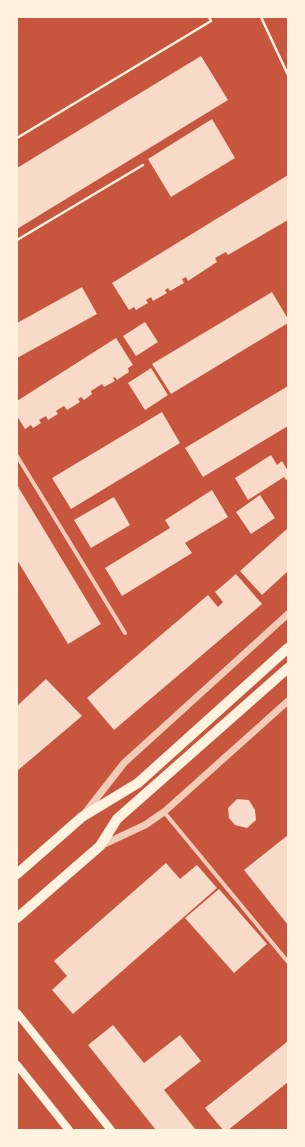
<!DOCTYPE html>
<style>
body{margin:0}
#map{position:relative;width:305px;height:1147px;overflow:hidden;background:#c8553d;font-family:Georgia,serif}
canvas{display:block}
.frame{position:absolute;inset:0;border:18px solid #fff3e0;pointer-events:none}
</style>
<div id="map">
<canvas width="305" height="1147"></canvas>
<div class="frame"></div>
</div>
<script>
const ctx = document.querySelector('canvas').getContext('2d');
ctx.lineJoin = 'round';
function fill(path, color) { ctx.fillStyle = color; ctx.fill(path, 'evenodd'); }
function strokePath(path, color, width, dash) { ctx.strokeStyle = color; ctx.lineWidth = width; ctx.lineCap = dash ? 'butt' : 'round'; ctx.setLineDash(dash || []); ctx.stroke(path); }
const building = new Path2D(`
 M201 56 228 100 17 229V168Z
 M212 119 235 158 171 197 148 159Z
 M288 175V220L228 255 226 252 215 258 217 262 188 281 186 277 182 279 184 283 170 291 168 288 165 290 167 293 153 301 151 297 146 300 148 303 136 310 134 307 129 310 112 283Z
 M82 287 97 314 17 358V323Z
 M272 292 288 319V323L171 394 152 364Z
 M145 322 158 342 136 356 123 336Z
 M116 338 133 365 128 368 129 372 117 380 115 377 113 378 115 381 104 387 102 384 91 391 92 394 84 400 81 397 78 399 80 402 67 410 64 406 56 411 58 414 48 420 46 416 39 420 41 423 33 428 31 425 25 429 17 416V401Z
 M151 368 168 395 145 410 128 383Z
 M288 386V426L203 477 185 448Z
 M162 412 180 443 71 509 52 478Z
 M271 455 277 465 282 461 288 471V479L286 480 284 477 248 500 235 478Z
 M17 485 101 624 68 644 17 560Z
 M212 490 228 517 185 543 192 553 122 596 105 568 170 528 165 520Z
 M260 495 275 518 251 534 236 512Z
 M114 497 130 525 91 548 74 520Z
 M288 528V571L262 595 240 571Z
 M236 574 262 604 114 730 87 698 208 595 218 607 223 602 215 592Z
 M46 679 82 716 17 771V706Z
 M237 799 249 800 255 810 256 820 247 828 235 825 229 818 228 808Z
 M288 835V925L244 870Z
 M166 863 180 879 197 865 217 888 73 1014 52 990 67 976 54 961Z
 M219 889 267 944 234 973 185 918Z
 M113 1025 144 1063 180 1035 201 1061 164 1090 196 1130H156L88 1045Z
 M288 1041V1082L228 1130H223L205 1108Z`);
const path = new Path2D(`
 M261 17 288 75
 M17 138 211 21 209 17
 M17 240 143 165`);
const minor = new Path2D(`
 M17 456 125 633
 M164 812 288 962`);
const tertiary = new Path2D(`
 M85 813 124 763 288 614
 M100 846 145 825 164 812 288 701`);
const secondary = new Path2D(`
 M17 1013 111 1130
 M17 1065 69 1130`);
const primary = new Path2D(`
 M17 874 82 817 138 783 288 648
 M17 918 100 846 117 819 288 668`);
fill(building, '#f7dbc8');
strokePath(path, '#fff3e0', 2.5);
strokePath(minor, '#f1ccb7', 4);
strokePath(tertiary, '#f1ccb7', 7);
strokePath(secondary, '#fff3e0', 8);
strokePath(primary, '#fff3e0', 10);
</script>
